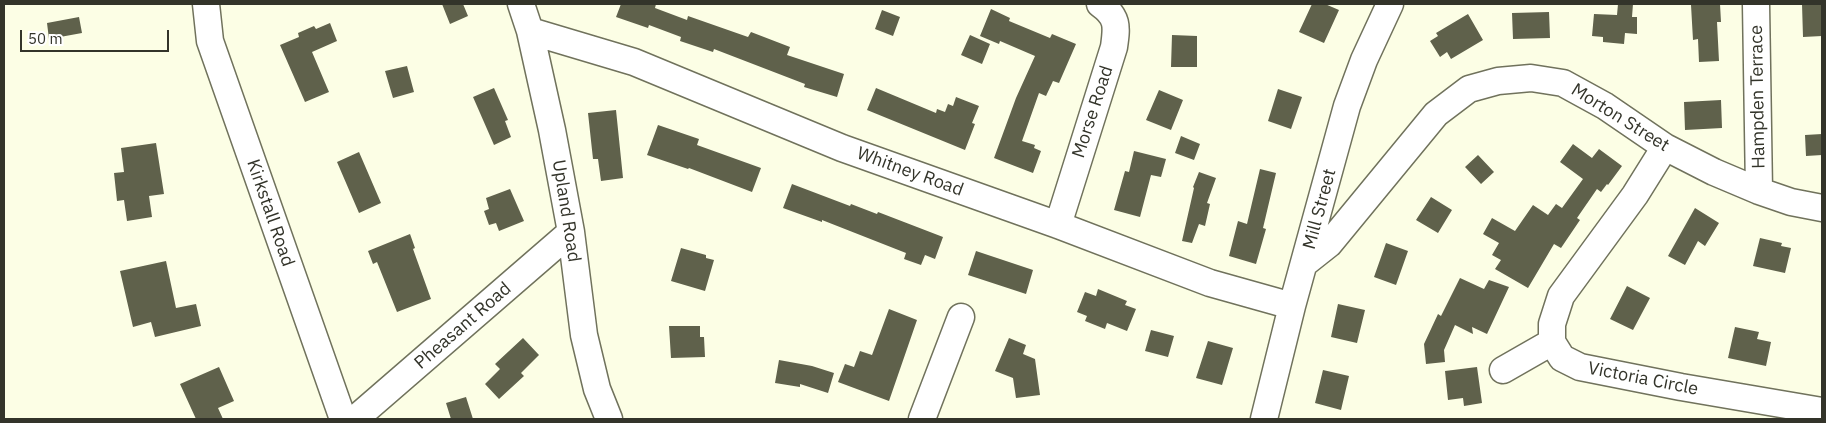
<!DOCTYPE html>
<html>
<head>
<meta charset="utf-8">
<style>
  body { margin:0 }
  #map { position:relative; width:1826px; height:423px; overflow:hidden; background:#fcfee5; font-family:"IBM Plex Sans",sans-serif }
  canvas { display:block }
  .frame { position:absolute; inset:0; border:5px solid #33342a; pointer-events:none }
  .scale { position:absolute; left:20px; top:30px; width:149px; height:22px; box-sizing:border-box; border:2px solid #33342a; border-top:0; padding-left:6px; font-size:15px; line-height:18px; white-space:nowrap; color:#33342a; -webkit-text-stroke:4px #fff; paint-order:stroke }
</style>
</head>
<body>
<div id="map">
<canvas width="1826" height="423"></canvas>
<div class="frame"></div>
<div class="scale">50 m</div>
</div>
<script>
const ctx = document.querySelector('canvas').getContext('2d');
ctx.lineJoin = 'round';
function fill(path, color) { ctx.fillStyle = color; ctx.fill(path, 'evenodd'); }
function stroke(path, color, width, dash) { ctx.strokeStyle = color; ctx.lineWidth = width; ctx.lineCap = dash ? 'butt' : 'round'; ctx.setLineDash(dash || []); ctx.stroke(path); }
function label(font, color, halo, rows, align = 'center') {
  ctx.font = font + ' "IBM Plex Sans",sans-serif'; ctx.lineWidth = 5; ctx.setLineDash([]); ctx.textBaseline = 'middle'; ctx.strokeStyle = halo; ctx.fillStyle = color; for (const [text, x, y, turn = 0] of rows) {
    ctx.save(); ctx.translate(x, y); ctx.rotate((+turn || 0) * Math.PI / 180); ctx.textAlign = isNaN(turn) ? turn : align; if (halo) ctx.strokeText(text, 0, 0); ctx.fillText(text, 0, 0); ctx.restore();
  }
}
const building = new Path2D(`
  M442,4H463L468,16L450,24Z
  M621,4H656L655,8L687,20L688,16L748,37L751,32L790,47L787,55L844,74L837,97L804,87L805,84L714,49L713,52L680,41L681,37L649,25L648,28L616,17Z
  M1312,4H1325L1339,10L1324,43L1299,32Z
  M1618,4H1633L1632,17H1637V34L1625,33L1624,44L1603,42V37L1592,36L1594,14L1617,15Z
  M1720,4L1721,22H1717L1719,61L1699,62L1698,39L1693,40L1691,5Z
  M1802,4H1822V36L1803,37Z
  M991,9L1010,18L1009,21L1050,38L1052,34L1076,44L1059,83L1053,81L1046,96L1039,93L1022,141L1035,145L1034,148L1041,151L1033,173L994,158L1016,98L1035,56L1000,41L999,44L980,36Z
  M882,10L900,17L893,36L875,29Z
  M1549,12L1550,38L1513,39L1512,13Z
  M1468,14L1483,40L1451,59L1447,52L1440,57L1430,41L1438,36L1436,33Z
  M79,17L82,33L49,39L47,23Z
  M330,23L337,41L312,52L329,92L305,102L280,45L299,37L298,33L314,26L316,29Z
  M970,35L990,44L982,64L961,55Z
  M1172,35L1197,36V67H1171Z
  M407,66L414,92L393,98L385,71Z
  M494,88L508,120L505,121L511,137L494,145L473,97Z
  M876,88L936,113L937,109L945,112L948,104L953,106L956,97L979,106L972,123L975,124L965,150L867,110Z
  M1278,89L1302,97L1291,129L1268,121Z
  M1159,90L1183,100L1171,130L1146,120Z
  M1721,100L1722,128L1685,130L1684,102Z
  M616,110L623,178L601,181L598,159H593L588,113Z
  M658,125L699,139L697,145L761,168L752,192L689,168L688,169L647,155Z
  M1822,134V155L1806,156L1805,135Z
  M1181,136L1200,144L1194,160L1175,153Z
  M156,143L164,194L149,196L152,217L127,221L124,200L117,201L114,173L124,172L121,148Z
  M1573,144L1592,158L1599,149L1622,166L1608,185L1607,184L1601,192L1597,189L1577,218L1580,220L1561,248L1554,244L1528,288L1495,269L1501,260L1492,255L1499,243L1483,234L1492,218L1515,231L1533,205L1548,215L1556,204L1562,208L1583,179L1560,162Z
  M1134,151L1166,159L1161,177L1151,175L1140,217L1114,210L1125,171L1129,172Z
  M359,152L381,203L359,213L337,162Z
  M1478,155L1494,172L1481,184L1465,167Z
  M1260,169L1276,173L1263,228L1266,229L1256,264L1229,256L1238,221L1247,224Z
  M1199,172L1216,178L1207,203L1210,204L1205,226L1199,224L1192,243L1182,241L1194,188L1193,187Z
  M792,184L850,206L851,204L877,214L878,212L943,237L935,259L925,255L921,265L904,259L906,253L822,220V222L783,208Z
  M510,189L524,221L499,231L496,223L489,225L484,211L489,209L486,198Z
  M1431,197L1452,210L1438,233L1416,220Z
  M1695,208L1719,223L1705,246L1698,241L1685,265L1668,256Z
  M410,234L415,248L413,249L431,299L397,312L377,262L373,264L368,251Z
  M1760,238L1782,243L1781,246L1791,248L1785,273L1753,266Z
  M1386,243L1408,251L1396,285L1374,277Z
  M681,248L706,255V258L714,260L705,291L671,281Z
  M976,251L1033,270L1026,294L968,275Z
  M166,261L176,308L196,304L201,326L155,337L151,322L133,327L120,271Z
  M1460,278L1484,289L1489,280L1509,287L1487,334L1472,327L1473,334L1455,325L1444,350L1445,362L1426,364L1424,344L1438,314L1441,316Z
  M1627,286L1650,298L1633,330L1610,319Z
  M1098,289L1127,301L1125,305L1136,309L1127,331L1107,323L1105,329L1085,321L1087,316L1077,312L1085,292L1096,296Z
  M1338,304L1365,310L1357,343L1331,337Z
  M889,309L917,320L889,401L838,382L845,364L854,367L860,351L872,355Z
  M669,326H700V337H704L705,357L671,358Z
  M1735,327L1759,332L1757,339L1771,342L1766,366L1728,358Z
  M1151,330L1174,336L1168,357L1145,351Z
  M523,338L539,355L521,373L524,376L499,399L485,384L500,369L495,364Z
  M1009,338L1026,345L1023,354L1035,359L1040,395L1016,398L1013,378L995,371Z
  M1208,341L1233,348L1222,385L1196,378Z
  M779,360L812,366L834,373L828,393L800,384V387L775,383Z
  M219,367L234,401L218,408L223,419H196L180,384Z
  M1477,367L1482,403L1464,406L1463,398L1448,400L1445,371Z
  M1323,370L1349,376L1341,410L1315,403Z
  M466,397L473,419H451L446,403Z`);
const minor = new Path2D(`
  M206,4L210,41L343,419
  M521,4L530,31L552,130L571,232L584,335L597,389L609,419
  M1756,4L1759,191
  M530,31L634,62L842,148L1058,225L1210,283L1292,306
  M1665,147L1635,195L1561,296L1552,324V342L1562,358L1580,367L1681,387L1822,411
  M1058,225L1114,47C1117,26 1118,17 1100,4
  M1305,263L1329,244L1436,114L1469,89L1498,81L1531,78L1563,83L1605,106L1665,147L1714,172L1759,191L1791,202L1822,208
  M1503,370L1552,342
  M355,419L571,232
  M922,419L961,317
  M1264,419L1292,306L1347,106L1364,60L1390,4`);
const streetNames = [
  ["Hampden Terrace",1758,97,-91],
  ["Morse Road",1093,112,-72],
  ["Morton Street",1620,118,32],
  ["Whitney Road",910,172,20],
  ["Mill Street",1320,209,-75],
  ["Upland Road",566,211,81],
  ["Kirkstall Road",270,213,71],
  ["Pheasant Road",463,326,-41],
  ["Victoria Circle",1643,379,11]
];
fill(building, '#5f614b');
stroke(minor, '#70725c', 29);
stroke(minor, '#fff', 26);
label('18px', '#33342a', '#fff', streetNames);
</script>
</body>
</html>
